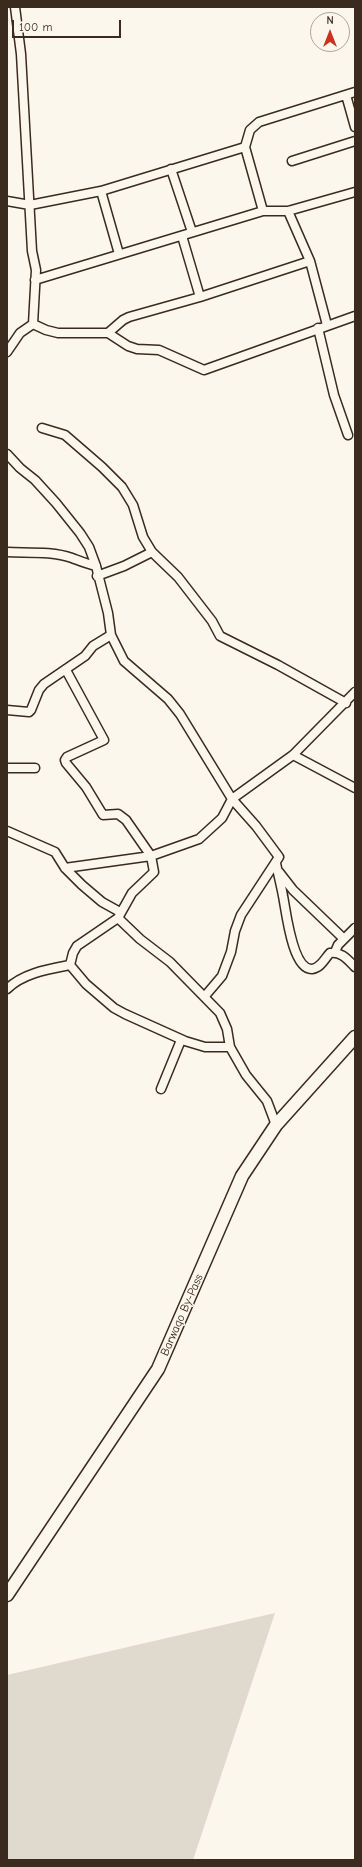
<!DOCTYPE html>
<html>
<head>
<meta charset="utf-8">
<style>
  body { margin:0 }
  #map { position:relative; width:362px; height:1867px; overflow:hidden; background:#fbf7ec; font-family:"Comic Neue",sans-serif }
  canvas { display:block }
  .frame { position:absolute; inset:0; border:8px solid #3b2a1e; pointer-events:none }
  .north { position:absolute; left:310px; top:12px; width:40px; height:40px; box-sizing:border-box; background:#fbf7ec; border:1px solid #aea59a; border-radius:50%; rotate:0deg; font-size:11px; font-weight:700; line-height:16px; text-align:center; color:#3b2a1e }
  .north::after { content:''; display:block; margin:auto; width:14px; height:18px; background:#c8321e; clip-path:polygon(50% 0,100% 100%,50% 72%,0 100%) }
  .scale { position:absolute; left:12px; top:20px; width:109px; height:18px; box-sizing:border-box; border:2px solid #3b2a1e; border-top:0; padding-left:5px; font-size:12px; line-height:14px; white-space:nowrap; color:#3b2a1e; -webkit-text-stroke:3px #fbf7ec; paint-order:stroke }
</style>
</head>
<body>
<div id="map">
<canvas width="362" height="1867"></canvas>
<div class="frame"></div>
<div class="north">N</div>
<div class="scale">100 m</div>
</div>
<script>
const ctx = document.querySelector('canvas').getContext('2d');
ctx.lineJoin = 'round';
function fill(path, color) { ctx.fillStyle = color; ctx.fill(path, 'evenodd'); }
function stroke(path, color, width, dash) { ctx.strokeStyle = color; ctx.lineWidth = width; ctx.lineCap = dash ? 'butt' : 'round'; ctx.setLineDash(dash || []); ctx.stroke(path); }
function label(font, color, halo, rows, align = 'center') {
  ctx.font = font + ' "Comic Neue",sans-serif'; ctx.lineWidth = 3; ctx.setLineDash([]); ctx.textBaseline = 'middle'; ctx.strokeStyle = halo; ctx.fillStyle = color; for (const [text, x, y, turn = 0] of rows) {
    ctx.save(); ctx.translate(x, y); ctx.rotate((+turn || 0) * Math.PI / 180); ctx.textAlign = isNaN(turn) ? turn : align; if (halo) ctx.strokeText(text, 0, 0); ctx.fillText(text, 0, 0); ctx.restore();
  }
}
const green = new Path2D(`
  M275,1613L193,1860H7V1675Z`);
const minor = new Path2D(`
  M346,95L355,127
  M292,161L355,141
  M171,169L192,232
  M101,191L119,254
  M7,201L30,205L101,191L245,147
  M263,211L245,147L250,130L259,122L355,92
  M288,211L310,261L327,325
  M182,236L200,297
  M35,280L263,211H288L355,192
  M33,324L46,330L58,333H108L128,346L137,349L159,350L204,370L355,316
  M318,328L334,395L348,435
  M108,333L123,320L129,317L200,297L310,261
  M7,352L20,333L33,324L36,270L32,251L21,54L15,7
  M42,428L65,435L102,467L122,487L133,505L143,537L152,552L178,577L212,621L220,636L278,665L346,703
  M7,454L20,468L35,480L56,503L80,533L89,547L96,566L108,613L111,635L124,661L168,699L180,714L232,799L256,826L279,857L241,915L235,931L231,952L222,976L205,996
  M7,552C28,553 52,551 72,558C80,561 87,564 96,566
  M97,576L124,566L152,552
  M7,710L29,712L31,710L39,690L44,684L85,656L93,646L111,635
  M293,755L355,788
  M7,768H35
  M7,831L55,852L65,868L82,885L102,902L120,912
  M276,863C278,874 281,885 283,896C286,910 292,970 312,969C321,968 325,958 330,953C341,951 348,960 355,967
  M65,868L151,856L199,839L222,818L232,799L293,755L355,692
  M279,872L293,890L344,939
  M118,918L140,939L170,962L220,1013L227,1029L230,1047L246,1075L267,1101L276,1125
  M335,952L338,945L355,928
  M70,965L86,984L114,1008L125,1014L185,1041L205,1047H230
  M7,989C23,973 49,969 70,965L73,953L77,946L118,918L132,893L154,872L151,856L126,820L118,814L103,815L86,787L66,763L65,760L67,757L104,740L66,670
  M161,1089L181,1040`);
const highway = new Path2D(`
  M7,1595L158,1369L242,1176L276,1125L355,1037`);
const streetNames = [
  ["Barwaqo By-Pass",182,1315,-66]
];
fill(green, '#dfd9ce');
stroke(minor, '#3b2a1e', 11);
stroke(highway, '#3b2a1e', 15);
stroke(minor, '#fbf7ec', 8);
stroke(highway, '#fbf7ec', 12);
label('12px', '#3b2a1e', '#fbf7ec', streetNames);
</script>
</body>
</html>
